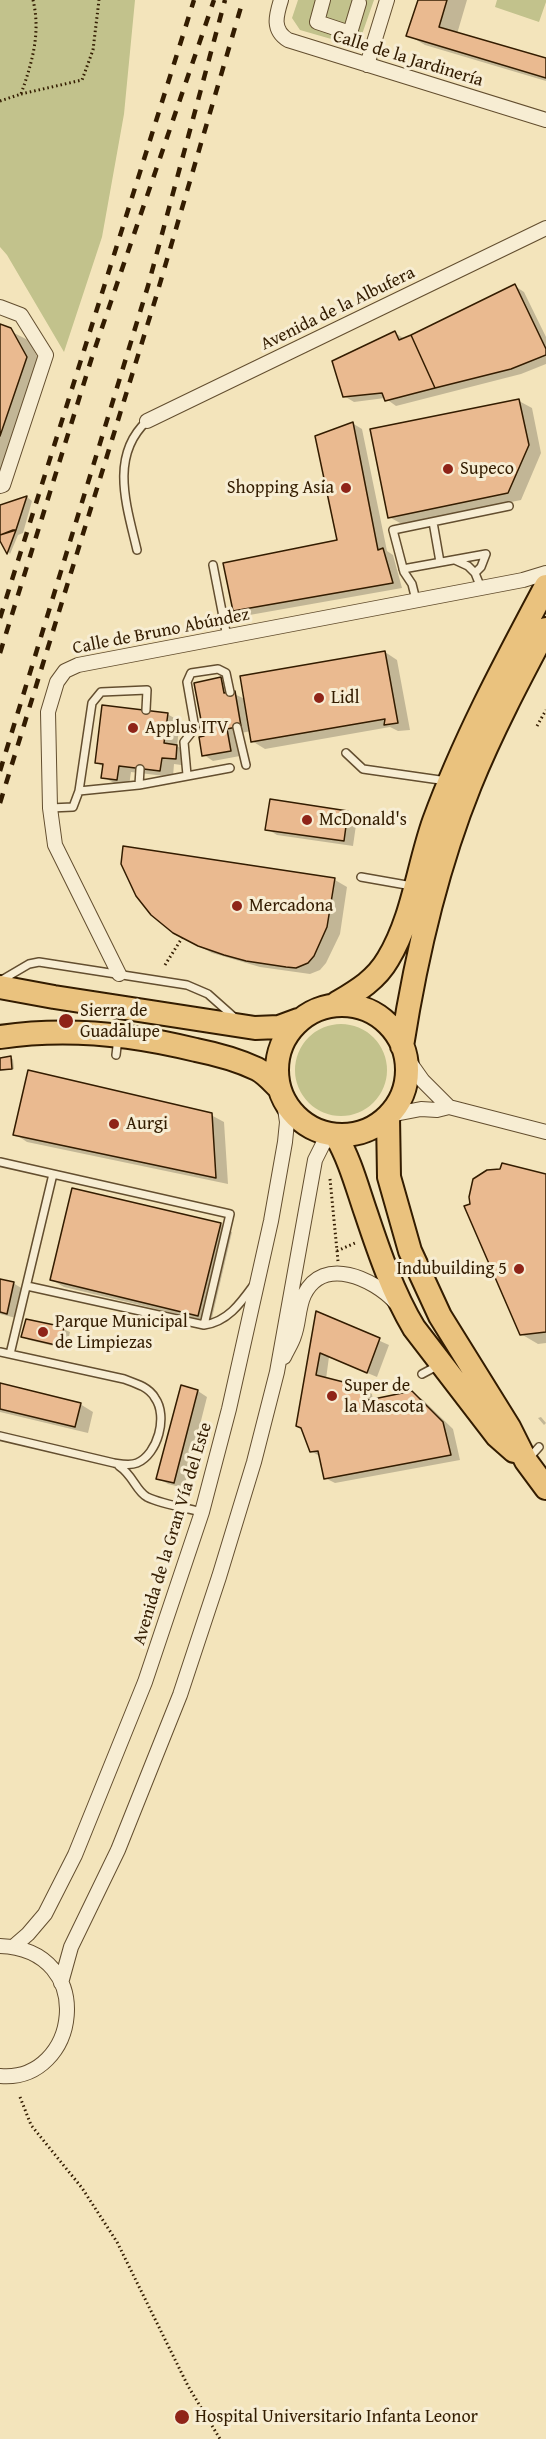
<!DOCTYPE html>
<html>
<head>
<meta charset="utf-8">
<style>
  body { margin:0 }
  canvas { display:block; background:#f3e4bb }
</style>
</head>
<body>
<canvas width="546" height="2439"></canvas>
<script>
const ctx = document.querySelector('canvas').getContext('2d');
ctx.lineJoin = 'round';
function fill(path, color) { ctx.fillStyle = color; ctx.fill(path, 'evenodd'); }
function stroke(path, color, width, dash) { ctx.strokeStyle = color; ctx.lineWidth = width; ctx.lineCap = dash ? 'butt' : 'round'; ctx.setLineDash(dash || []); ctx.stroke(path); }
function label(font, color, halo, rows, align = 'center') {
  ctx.font = font + ' "Gentium Book Plus",serif'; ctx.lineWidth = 6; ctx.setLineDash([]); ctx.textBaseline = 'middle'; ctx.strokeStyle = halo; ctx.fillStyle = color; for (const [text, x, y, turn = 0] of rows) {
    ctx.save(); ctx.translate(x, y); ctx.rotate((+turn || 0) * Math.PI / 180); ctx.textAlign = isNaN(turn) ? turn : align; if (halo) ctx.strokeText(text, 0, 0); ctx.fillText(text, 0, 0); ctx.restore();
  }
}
const green = new Path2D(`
  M0,0H135L124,114L102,237L64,352L7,255L0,247Z
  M298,0H374L360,40L352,45L300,30L292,18Z
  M497,0H546V2L539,22L495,7Z
  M295 1070a46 46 0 1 1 92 0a46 46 0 1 1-92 0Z`);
const shadow = new Path2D(`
  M419,0H467L457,34L546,60V81L425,45L408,35Z
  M515,286L524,292L546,337V364L521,374L396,406L385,398L354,402L344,396L395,333L405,339Z
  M0,326L28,340L43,367L0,481Z
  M519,401L532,408L541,453L521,500L402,524L389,517Z
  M352,423L362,429L387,551L393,555L402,588L244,616L235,610L339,541Z
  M27,497L32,501L23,533L18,535L10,554L0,538V507Z
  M385,652L397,660L410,730L398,731L390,727L265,749L252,741L251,731L236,734L240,756L213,761L204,755L206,737L221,679L230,685L232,693L245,699Z
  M167,714L180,721L177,746L189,753L188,766L174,764L173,777L131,772L129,786L116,784L103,777L104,767L97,763Z
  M348,812L357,818L353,846L277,835L267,829Z
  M124,848L335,880L347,887L340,934L326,963L320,970L310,974L260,967L212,953L188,940Z
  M11,1058L13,1059L14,1069L0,1071V1060Z
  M211,1115L224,1122L228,1184L27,1142L15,1134Z
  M546,1176V1343L538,1344L521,1334Z
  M220,1224L232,1232L211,1322L64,1287L52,1280Z
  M0,1280L13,1283L23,1289L16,1318L0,1314Z
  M317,1313L389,1345L377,1377L329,1357L326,1379L363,1388L372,1394L373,1401L412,1393L422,1399L453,1429L460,1460L335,1483L325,1478L321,1457L311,1451Z
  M63,1329L70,1332L66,1349L29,1340L23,1337Z
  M0,1385L80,1404L93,1412L88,1433L0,1412Z
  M182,1387L198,1391L207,1397L184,1488L168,1484L158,1478Z
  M541,1417L546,1423L544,1425L538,1418Z`);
const building = new Path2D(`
  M418,0H447L439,27L546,58V78L406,36Z
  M515,284L546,349V355L511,369L435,388L411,335Z
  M0,324L11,328L27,357L0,436Z
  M395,331L399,340L411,335L435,388L385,401L382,393L343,397L332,361Z
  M519,399L529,445L508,493L388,518L370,429Z
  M353,422L378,550L383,548L393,583L233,611L223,563L337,540L315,436Z
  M27,496L16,530L0,535V505Z
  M13,530H16L7,554L0,541V535Z
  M385,651L398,723L384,725L385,719L251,742L240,676Z
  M221,677L224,693L235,691L241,726L227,729L231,751L202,756L199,737L204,736L194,683Z
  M102,705L168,713L164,743L177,745L176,759L162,758L160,771L119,766L117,780L101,778L103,764L95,763Z
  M270,799L348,811L344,841L265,830Z
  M123,846L335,878L327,927L314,956L308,963L296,968L286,967L246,961L224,955L198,946L173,933L151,915L136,896L121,864Z
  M11,1056L12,1069L0,1070V1058Z
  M28,1070L212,1113L216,1178L13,1135Z
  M502,1163L546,1174V1332L520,1335L464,1206L470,1204L469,1197L473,1179L487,1170L500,1169Z
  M72,1188L221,1223L198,1316L50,1280Z
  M0,1279L14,1282L7,1314L0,1312Z
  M316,1311L380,1338L367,1373L320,1353L316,1375L363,1387L364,1401L412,1391L443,1422L451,1455L324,1479L318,1451L310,1452L301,1428L296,1426Z
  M26,1319L64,1327L60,1346L21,1337Z
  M0,1383L81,1403L75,1427L0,1409Z
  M181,1385L198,1390L174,1483L156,1479Z`);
const path = new Path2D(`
  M21,94L82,80L93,50L99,0
  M0,101L21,94C32,63 41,33 33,0
  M537,726L546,710
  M165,965L182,938
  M330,1179L338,1261
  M337,1251L355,1243
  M20,2097L31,2125L82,2188L117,2242L188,2386L220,2439`);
const lane = new Path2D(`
  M433,522L440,562
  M137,550C127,507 109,456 147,421
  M455,560L468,566L475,573
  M213,565L227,637
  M403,569L486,554L481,567L475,573L481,588
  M416,600L412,584L404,572L393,530L509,506
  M237,727L246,765
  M346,753L363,769L447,781
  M187,775L184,742L195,728L187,682L191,673L218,669L226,673L230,692
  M139,785L140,769
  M79,791L139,785L230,768
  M50,808L73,807L79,791L92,703L101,692L147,690L146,710
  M361,877L412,886
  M0,981L29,964L39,962L187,985L208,994L235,1018
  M116,1055L118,1038
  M0,1162L53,1174
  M27,1286L204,1325C227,1322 240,1304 253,1286
  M0,1352L124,1379C135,1383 149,1387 155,1398C168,1416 158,1454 137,1463C130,1466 121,1464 114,1463L0,1436
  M10,1354L53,1174L230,1214L204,1325
  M422,1374L439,1365
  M530,1457L539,1447
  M119,1466C133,1475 136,1491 147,1497C161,1504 186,1508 202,1512`);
const street = new Path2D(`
  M281,0C276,16 272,30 288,40L546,120
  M323,0L317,22L350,33L359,3
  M367,65L387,0
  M0,307L21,315L46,355L3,485L0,486
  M147,421L546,228
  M119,974L55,845L50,808L48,712L57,682L65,671L78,665L523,580L546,573
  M406,1057L423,1081L449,1107
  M390,1115L421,1109L437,1110L449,1107L546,1132
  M284,1357C287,1350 292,1343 294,1336C299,1323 298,1308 304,1295C323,1255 374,1279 395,1302
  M0,1946C99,1950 79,2083 0,2076
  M13,1947L28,1934L45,1914L75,1855L145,1682L202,1512L229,1409L271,1221L285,1142L287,1122L284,1102
  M61,1983L71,1947L118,1850L180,1695L219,1577L254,1462L277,1372L315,1160L323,1144L332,1135`);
const primary = new Path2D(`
  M0,987L54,997L255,1028L279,1027L298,1020
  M337,1003C357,991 376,980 388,959C413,918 418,866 434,821C464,739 505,663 546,586
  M277 1070a65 65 0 1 1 130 0a65 65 0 1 1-130 0Z
  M0,1037C66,1027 132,1034 196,1050C216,1054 238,1060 257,1069C265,1073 271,1080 278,1087
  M402,1046C416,956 436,869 470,785C492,731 519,680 546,629
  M388,1117L389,1177L410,1251L440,1316L509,1427L526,1461L546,1488
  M336,1136C350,1160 357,1187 366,1213C379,1252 393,1293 414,1328L497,1436L514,1451`);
const rail = new Path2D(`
  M0,618L194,0
  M0,653L92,357L214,0
  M0,771L148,286L225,0
  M0,803L156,297L243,0`);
const markers = [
  [448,469,6,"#8f2418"],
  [346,488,6,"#8f2418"],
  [319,698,6,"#8f2418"],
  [133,728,6,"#8f2418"],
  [307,820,6,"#8f2418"],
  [237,906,6,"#8f2418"],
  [66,1021,8,"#8f2418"],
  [114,1124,6,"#8f2418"],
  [519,1269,6,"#8f2418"],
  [43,1332,6,"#8f2418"],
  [332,1396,6,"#8f2418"],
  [182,2417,8,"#8f2418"]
];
const streetNames = [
  ["Calle de la Jardinería",408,59,17],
  ["Avenida de la Albufera",338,309,-26],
  ["Calle de Bruno Abúndez",161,632,-11],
  ["Avenida de la Gran Vía del Este",173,1534,-73]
];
const poiNames = [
  ["Supeco",460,469],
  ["Shopping Asia",334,488,"right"],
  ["Lidl",331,698],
  ["Applus ITV",145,728],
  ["McDonald's",319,820],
  ["Mercadona",249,906],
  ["Sierra de",80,1011],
  ["Guadalupe",80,1032],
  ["Aurgi",126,1124],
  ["Indubuilding 5",507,1269,"right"],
  ["Parque Municipal",55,1322],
  ["de Limpiezas",55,1343],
  ["Super de",344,1386],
  ["la Mascota",344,1407],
  ["Hospital Universitario Infanta Leonor",195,2417]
];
fill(green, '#c2c28c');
fill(shadow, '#0003');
fill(building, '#eaba90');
stroke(building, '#331c00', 1.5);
stroke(lane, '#634e2f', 10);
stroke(street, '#634e2f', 16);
stroke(primary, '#331c00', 26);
stroke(path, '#331c00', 3, [1.5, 3]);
stroke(lane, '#f7edd3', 7);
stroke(street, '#f7edd3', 14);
stroke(primary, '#eac27e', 22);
stroke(rail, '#331c00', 4.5, [10, 10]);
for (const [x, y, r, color] of markers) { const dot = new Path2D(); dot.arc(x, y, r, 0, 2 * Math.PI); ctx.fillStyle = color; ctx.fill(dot); stroke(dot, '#f7edd3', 2); }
label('18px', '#331c00', '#f7edd3', streetNames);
label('18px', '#331c00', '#f7edd3', poiNames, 'left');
</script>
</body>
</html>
